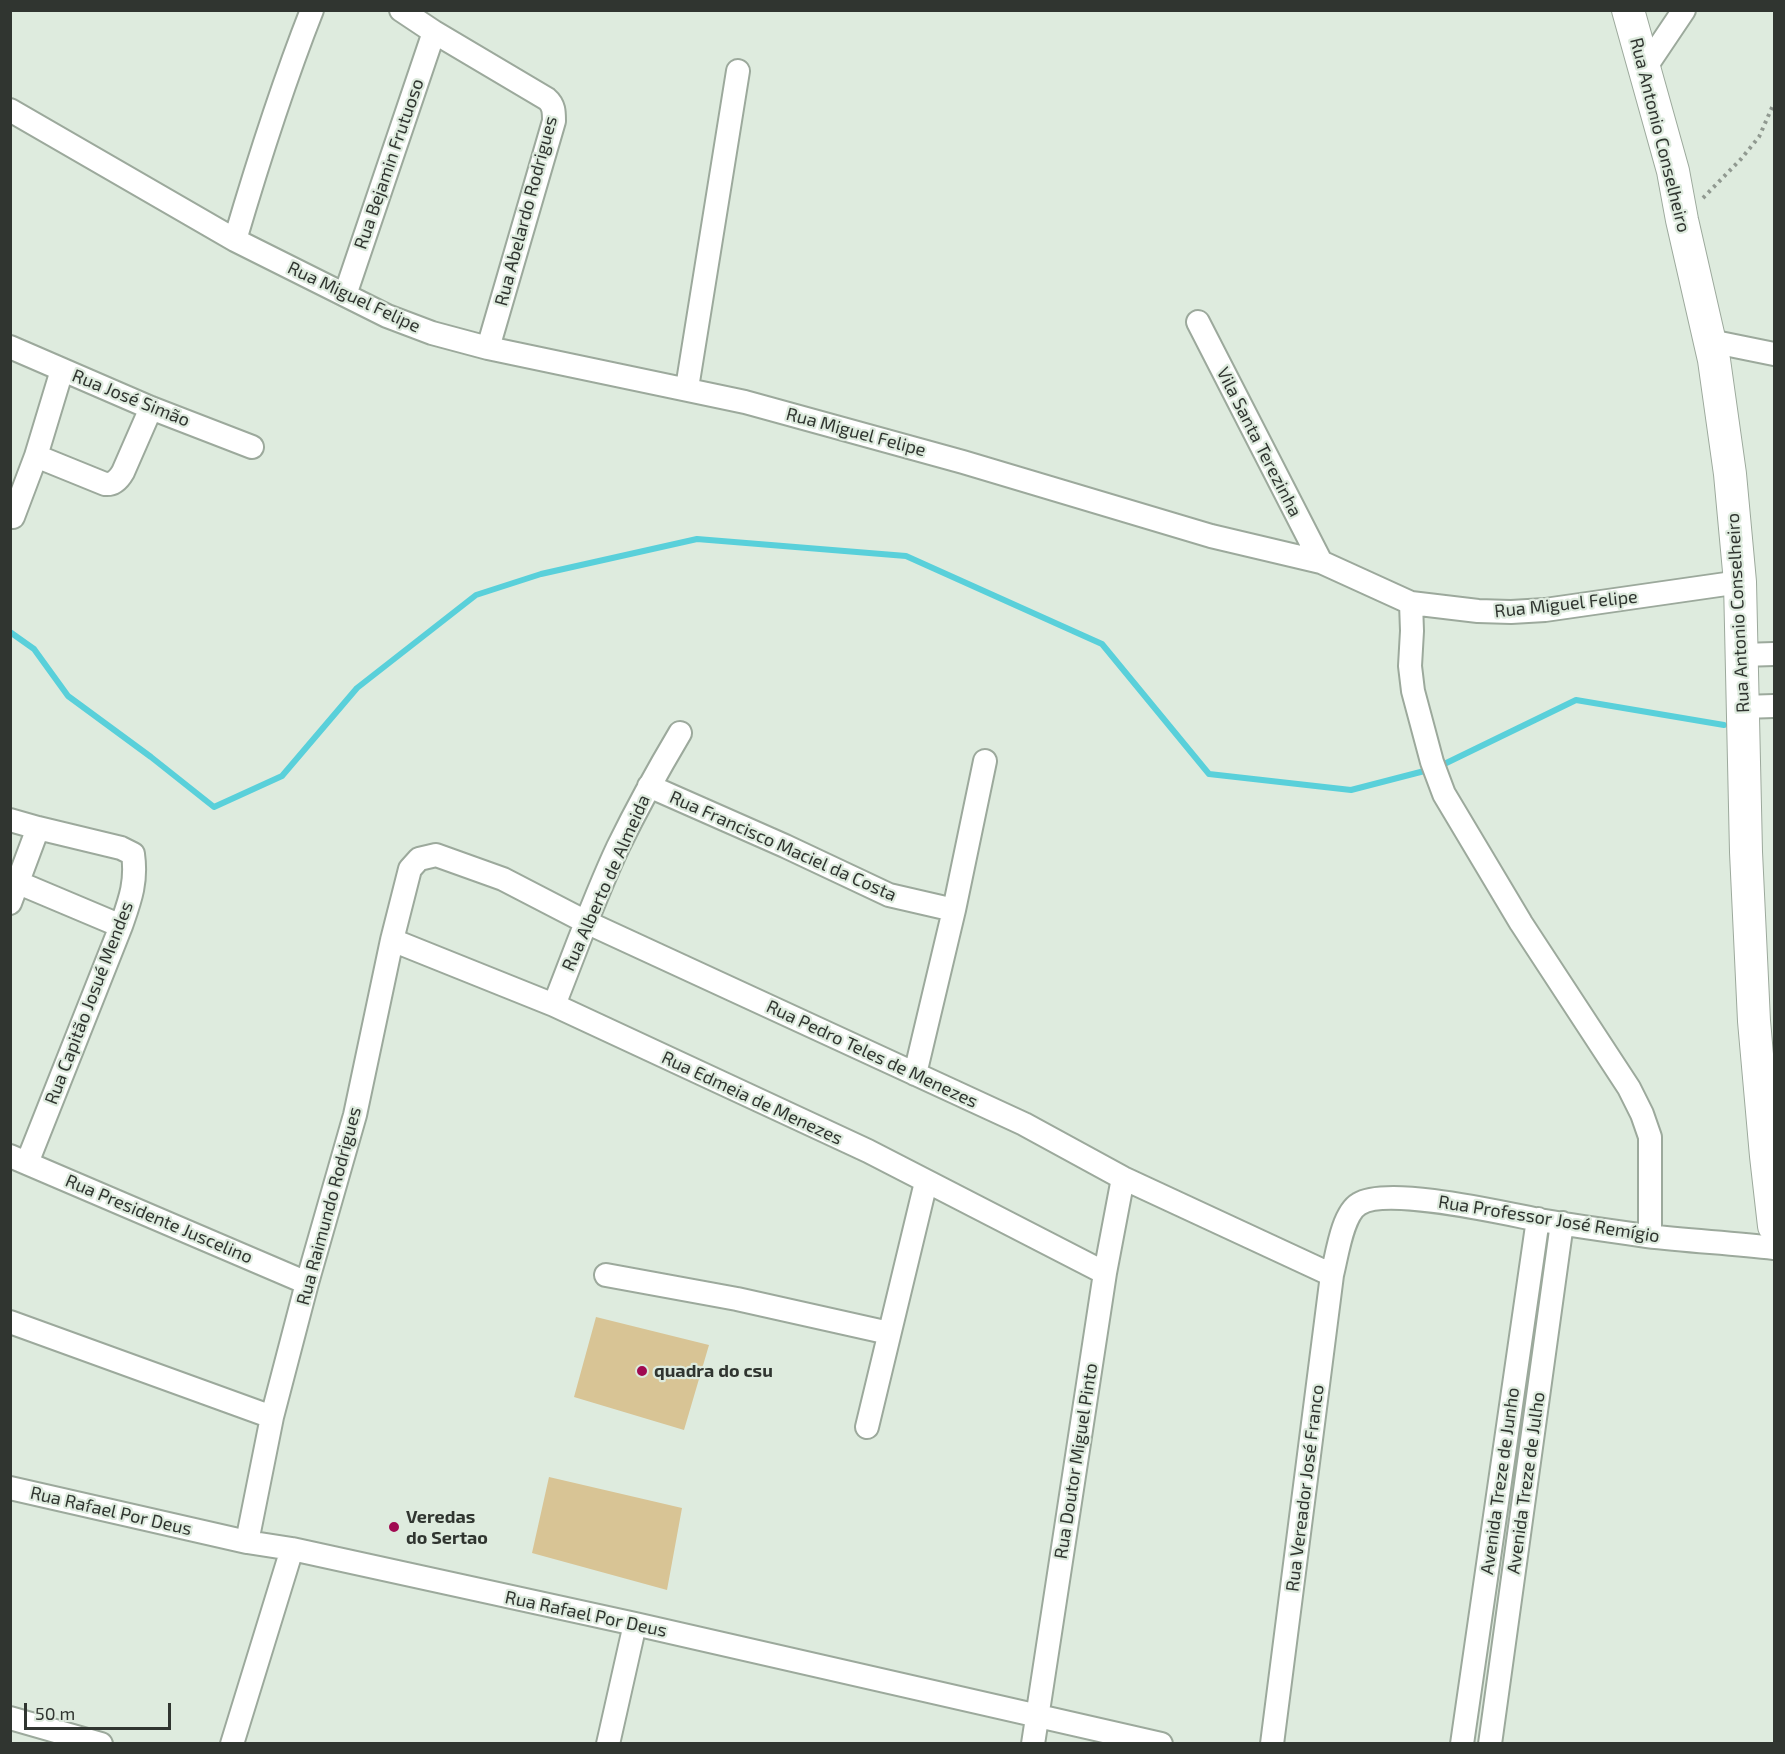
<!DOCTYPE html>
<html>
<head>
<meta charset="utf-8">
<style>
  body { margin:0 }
  #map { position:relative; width:1785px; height:1754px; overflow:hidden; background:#deebde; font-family:"Exo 2",sans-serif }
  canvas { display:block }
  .frame { position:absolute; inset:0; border:12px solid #303530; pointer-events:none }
  .scale { position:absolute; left:24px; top:1703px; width:147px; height:27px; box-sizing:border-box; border:3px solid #303530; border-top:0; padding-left:8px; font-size:18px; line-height:21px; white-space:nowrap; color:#303530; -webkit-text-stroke:4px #deebde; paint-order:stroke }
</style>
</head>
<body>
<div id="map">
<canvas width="1785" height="1754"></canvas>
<div class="frame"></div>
<div class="scale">50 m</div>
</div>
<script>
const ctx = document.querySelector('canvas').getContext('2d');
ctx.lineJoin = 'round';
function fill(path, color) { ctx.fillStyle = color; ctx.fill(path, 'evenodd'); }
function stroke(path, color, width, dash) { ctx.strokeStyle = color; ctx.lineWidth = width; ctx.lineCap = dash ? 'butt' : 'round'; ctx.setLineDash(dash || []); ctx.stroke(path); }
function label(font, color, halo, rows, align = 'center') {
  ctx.font = font + ' "Exo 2",sans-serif'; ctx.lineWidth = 4.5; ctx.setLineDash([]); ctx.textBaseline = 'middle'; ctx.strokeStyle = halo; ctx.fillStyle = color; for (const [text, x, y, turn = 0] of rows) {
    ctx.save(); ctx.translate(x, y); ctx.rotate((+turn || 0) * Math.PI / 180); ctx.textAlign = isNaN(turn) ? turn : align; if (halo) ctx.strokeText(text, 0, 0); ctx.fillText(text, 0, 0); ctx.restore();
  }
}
const green = new Path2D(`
  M596,1317L709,1345L684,1430L574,1397Z
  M549,1477L682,1508L667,1590L532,1553Z`);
const stream = new Path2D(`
  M10,632L34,649L68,696L151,757L214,807L282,776L357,688L476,595L541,574L697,539L906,556L1102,644L1209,774L1351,790L1436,768L1576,700L1724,725`);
const path = new Path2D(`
  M1703,198L1741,159L1759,137L1774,103`);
const street = new Path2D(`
  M401,10L434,32L547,99C554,105 554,112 554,121L488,348
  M1645,68L1684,10
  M10,110L235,240L387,316L432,333L488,348L745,402L963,462L1211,536L1321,562L1411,603L1478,611L1511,612L1545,610L1740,582
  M235,240C258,162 282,86 312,10
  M345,295L434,32
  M1198,322L1321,562
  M1710,341L1774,354
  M10,347L151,408L252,447
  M687,388L738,71
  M36,456L105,484C114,485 119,479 123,472L151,408
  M13,517L36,456L62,370
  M1411,603L1412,631L1410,666L1413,691L1432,762L1444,794L1521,923L1629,1088L1642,1114L1650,1137V1236
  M1742,655L1774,654
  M1743,707L1774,706
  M649,786L785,846L889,895L954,910
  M10,820L38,828L121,848L133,854C137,882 130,900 121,926L27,1163
  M19,883L121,926
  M10,903L38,828
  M392,940L554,1005L868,1151L1105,1273
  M554,1005C575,952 594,898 618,847C637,808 658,770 680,733
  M915,1074L954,910L985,761
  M10,1156L307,1283
  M606,1275L737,1299L889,1333
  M10,1322L272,1417
  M867,1427L926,1182
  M10,1488L247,1542L292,1549L635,1624L1161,1744
  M247,1542L272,1417L307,1283L355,1115L392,940L410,869L419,859L436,855L503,879L586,922L1024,1124L1123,1178L1332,1275
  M10,1718L101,1744
  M232,1744L292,1549
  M608,1744L635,1624
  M1033,1744L1105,1273L1123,1178
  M1272,1744L1332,1275C1337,1256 1342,1214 1359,1204C1387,1186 1503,1213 1539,1220C1575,1226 1611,1231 1647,1236C1689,1241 1732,1243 1774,1248
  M1462,1744L1538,1219
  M1490,1744L1562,1223`);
const secondary = new Path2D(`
  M1628,10L1673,171L1682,220L1714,360L1730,474L1740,582L1746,852L1754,1021L1766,1156L1774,1226`);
const markers = [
  [642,1371,6,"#a00a51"],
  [394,1527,6,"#a00a51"]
];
const streetNames = [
  ["Rua Antonio Conselheiro",1660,135,76],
  ["Rua Bejamin Frutuoso",389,164,-71],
  ["Rua Abelardo Rodrigues",526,211,-75],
  ["Rua Miguel Felipe",354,297,25],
  ["Rua José Simão",131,398,22],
  ["Rua Miguel Felipe",856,432,15],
  ["Vila Santa Terezinha",1259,442,63],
  ["Rua Miguel Felipe",1566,604,-6],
  ["Rua Antonio Conselheiro",1738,613,-93],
  ["Rua Francisco Maciel da Costa",783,846,24],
  ["Rua Alberto de Almeida",606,883,-66],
  ["Rua Capitão Josué Mendes",89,1003,-69],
  ["Rua Pedro Teles de Menezes",872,1054,25],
  ["Rua Edmeia de Menezes",752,1098,25],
  ["Rua Raimundo Rodrigues",329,1206,-75],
  ["Rua Presidente Juscelino",159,1219,23],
  ["Rua Professor José Remígio",1549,1219,9],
  ["Rua Doutor Miguel Pinto",1076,1461,-81],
  ["Avenida Treze de Junho",1500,1481,-82],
  ["Avenida Treze de Julho",1526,1483,-82],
  ["Rua Vereador José Franco",1305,1488,-83],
  ["Rua Rafael Por Deus",111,1511,13],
  ["Rua Rafael Por Deus",586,1614,12]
];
const poiNames = [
  ["quadra do csu",654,1371],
  ["Veredas",406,1517],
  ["do Sertao",406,1538]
];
fill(green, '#d8c495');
stroke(stream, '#59d0da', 6);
stroke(street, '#9ca99c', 26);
stroke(secondary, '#9ca99c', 34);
stroke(path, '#909990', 4, [3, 4.5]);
stroke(street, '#fff', 22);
stroke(secondary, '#fff', 32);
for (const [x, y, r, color] of markers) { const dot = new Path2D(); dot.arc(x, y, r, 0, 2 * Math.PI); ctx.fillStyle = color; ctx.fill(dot); stroke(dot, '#deebde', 2); }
label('18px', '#303530', '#deebde', streetNames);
label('bold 18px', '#303530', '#deebde', poiNames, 'left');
</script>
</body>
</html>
